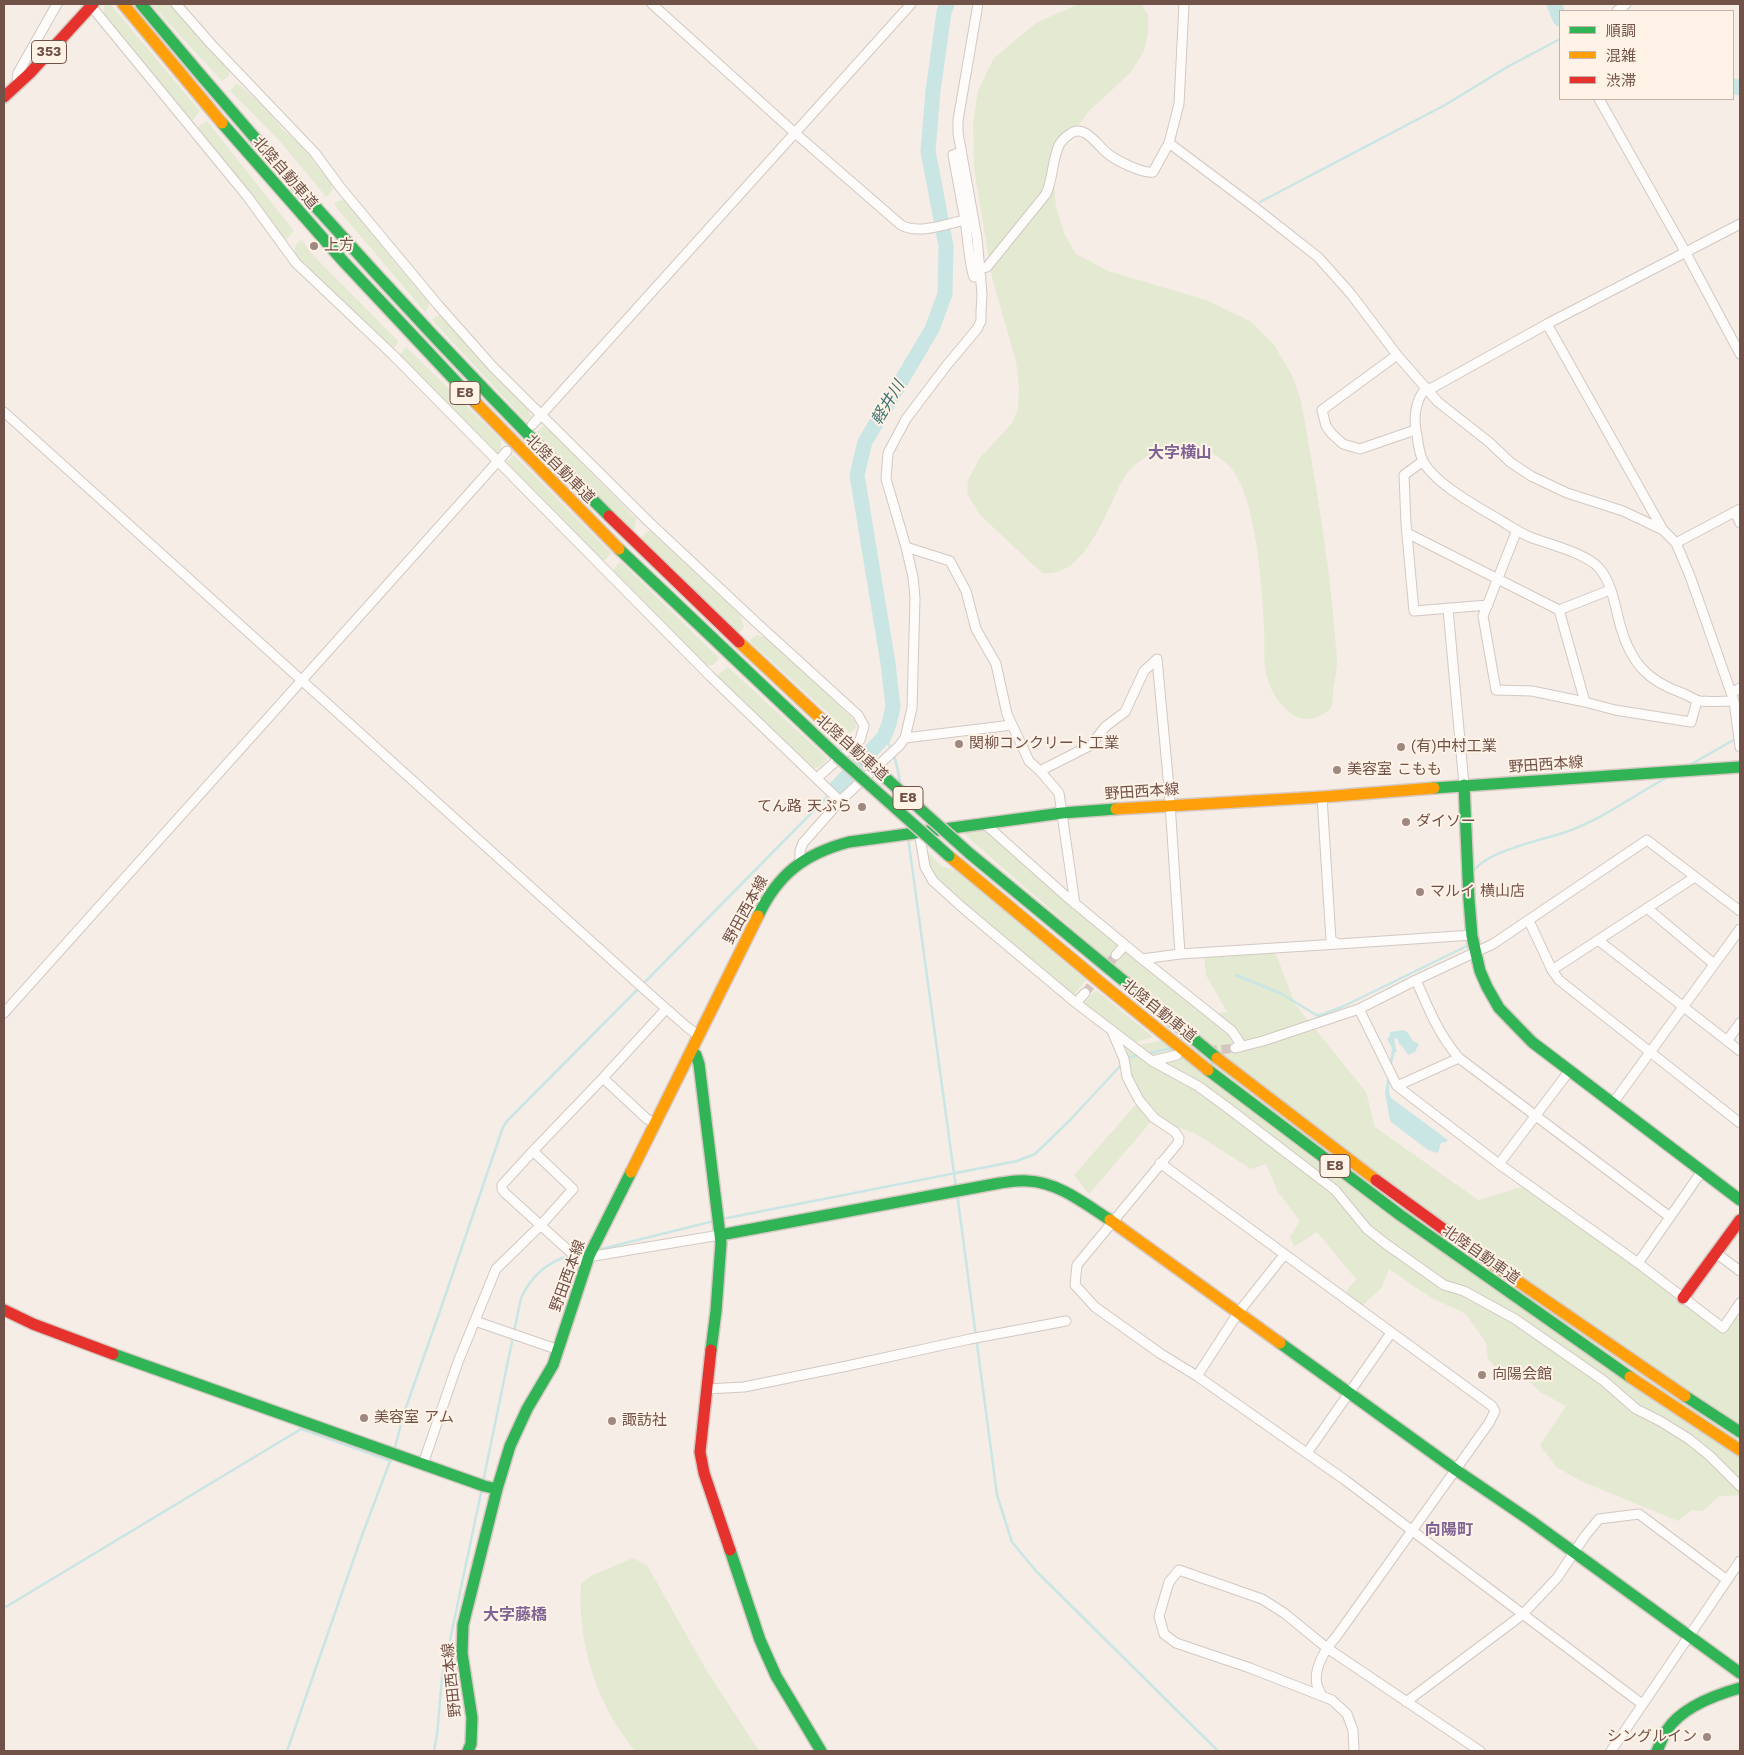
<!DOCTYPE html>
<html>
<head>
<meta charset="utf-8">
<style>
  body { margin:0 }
  #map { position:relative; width:1744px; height:1755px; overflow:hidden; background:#f5ede6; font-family:"Work Sans","Noto Sans JP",sans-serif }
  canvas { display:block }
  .frame { position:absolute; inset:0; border:5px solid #715249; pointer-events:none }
  .legend { position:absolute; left:1559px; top:10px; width:175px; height:90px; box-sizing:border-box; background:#fff2e6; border:1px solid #c6b2a7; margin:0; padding:6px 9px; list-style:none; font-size:15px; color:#715249 }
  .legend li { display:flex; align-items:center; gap:10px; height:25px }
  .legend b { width:25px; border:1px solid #c6b2a7 }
</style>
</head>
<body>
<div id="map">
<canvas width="1744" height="1755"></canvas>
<div class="frame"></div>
<ul class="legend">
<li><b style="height:6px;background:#30b455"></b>順調</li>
<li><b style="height:6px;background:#ff9f0a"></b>混雑</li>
<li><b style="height:6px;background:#e5322d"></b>渋滞</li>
</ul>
</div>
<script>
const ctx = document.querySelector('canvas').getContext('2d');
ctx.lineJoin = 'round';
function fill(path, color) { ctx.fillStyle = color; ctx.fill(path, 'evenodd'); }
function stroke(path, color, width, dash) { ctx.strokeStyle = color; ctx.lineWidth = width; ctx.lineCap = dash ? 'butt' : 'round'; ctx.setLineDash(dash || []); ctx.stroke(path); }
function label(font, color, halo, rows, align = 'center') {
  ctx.font = font + ' "Work Sans","Noto Sans JP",sans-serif'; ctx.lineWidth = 4; ctx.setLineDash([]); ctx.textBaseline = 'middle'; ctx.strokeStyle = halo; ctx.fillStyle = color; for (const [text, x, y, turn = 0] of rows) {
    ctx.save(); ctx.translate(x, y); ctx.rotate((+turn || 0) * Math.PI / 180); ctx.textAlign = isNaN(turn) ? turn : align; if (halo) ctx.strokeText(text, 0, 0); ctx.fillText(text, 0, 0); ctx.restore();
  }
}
const green = new Path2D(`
  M104,4H110L200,111L192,121L188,119L104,15Z
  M151,4H169L230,71L229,76L222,81Z
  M1079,4H1141L1148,15V32L1144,51L1131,72L1088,112L1072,135L1062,152L1056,170L1054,187L1056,207L1064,233L1076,254L1108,271L1206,300L1250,321L1274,345L1292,375L1301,401C1314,475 1328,550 1334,626C1335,639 1337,653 1337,665C1336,674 1334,683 1333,692C1333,695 1333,701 1332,705C1331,709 1327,712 1323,714C1296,732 1271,698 1266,673C1263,658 1265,640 1264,625C1262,587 1256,486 1225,462C1204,447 1198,445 1173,448C1155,450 1135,461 1125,476C1106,507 1088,578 1042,573L980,515L967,493L968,480L979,459L1012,423L1018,409L1019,386L1016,361L992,278L974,168L973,124L978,91L994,58L1036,23Z
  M236,84L241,86L266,109L284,131L299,143L332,184L333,189L326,197L279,140L230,91Z
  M207,121L294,231L287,239L283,237L201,133L198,127Z
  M341,200L348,202L391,258L428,301L429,306L425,312L335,206V202Z
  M302,240L310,252L399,342L392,350L298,261L294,253L296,244Z
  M440,314L527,408L531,417L526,421L432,320Z
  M406,347L501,440V449L496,455L398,357Z
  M543,426L550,431L636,519L635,528L632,530L536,433Z
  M514,455L611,553L605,560H600L505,463Z
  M648,531L652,532L740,615L744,627L739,634L641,538Z
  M621,562L719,658L713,665L706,666L612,573L616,566Z
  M757,635L770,639L855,721L856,728L850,733L749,641Z
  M728,667L827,758C824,764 821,768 814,768L715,677Z
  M985,824L1210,1014L1227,1012L1206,975L1204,953L1274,949L1295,1004L1366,1092L1375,1127L1478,1200L1529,1185L1722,1327L1732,1315L1740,1318V1495L1719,1496L1703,1511L1692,1510L1678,1521L1583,1482L1556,1467L1540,1445L1566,1406L1540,1392L1526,1378L1497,1369L1488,1359L1486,1343L1466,1314L1430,1297L1389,1269L1382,1287L1359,1309L1342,1297L1356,1279L1317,1232L1294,1247L1290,1237L1300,1221L1278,1192L1266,1164L1251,1169L1196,1134L1154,1118L1089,1194L1074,1175L1139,1101L1120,1049L1201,1032L1111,962L956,827Z
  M926,851L942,866L958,871L1086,980L1074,995L966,906L936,878L929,864Z
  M1096,990L1153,1037L1133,1043L1084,1004Z
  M633,1558L647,1565L705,1668L759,1751H635C629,1743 623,1735 617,1726C591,1684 578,1634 581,1584L591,1576Z`);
const water = new Path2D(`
  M1404,1030L1408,1033L1413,1041L1419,1044L1415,1052L1408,1055L1402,1046L1399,1044L1397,1038L1394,1039L1397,1052H1395C1392,1063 1386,1089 1391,1098L1448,1140L1446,1142L1441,1143L1438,1153L1428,1150L1391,1122L1390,1120L1385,1093L1392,1048L1387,1039L1390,1036V1032Z`);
const stream = new Path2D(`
  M1260,202L1445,105L1509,66L1560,39
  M884,737C894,751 897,764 900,782
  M1688,766L1737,738
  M908,837L956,1188
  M1473,872C1486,851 1542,840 1566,832C1603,819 1634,795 1668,777
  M1473,882L1477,932L1479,940L1476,942
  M1236,975L1282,994L1318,1016L1342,1007L1471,944
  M643,984L835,789
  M1146,1054L1172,1048
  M1127,1060L1130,1057L1140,1055
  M957,1193L997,1495L1012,1542L1036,1571L1218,1751
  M722,1219L1017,1161L1035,1154L1070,1120L1123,1063
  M597,1250L714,1221
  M394,1451L404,1413L441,1308L503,1127L507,1121L639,988
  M483,1482L521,1298C531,1276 546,1263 568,1256
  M4,1608L301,1429L391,1461
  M287,1751L361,1538L392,1456
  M434,1751L437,1735L442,1678L482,1488`);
const river = new Path2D(`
  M1554,4L1560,19
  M1733,86L1740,88
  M835,789L884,737L889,724L893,707L888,663L857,475L865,442L932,329L945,294L946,246L928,151L933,91L944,12L947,4`);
const streetTunnel = new Path2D(`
  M1085,993L1116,955
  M1208,1051L1235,1048`);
const street = new Path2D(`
  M176,4L212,45L315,153L340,187L438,305L493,367L648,521L758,624L858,715L864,726L860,740L817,778
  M652,4L795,133L901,225C919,235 946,224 965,220C967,231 970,271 974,277H981
  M91,6L247,196L296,263L393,355L710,676L840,801
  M1617,11L1626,4
  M20,83L17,78L18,73L57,4
  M1599,99L1686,253L1740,354
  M1169,143L1253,206L1318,257L1351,294L1397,355L1438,402L1489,442L1510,462L1531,476L1567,493L1623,511L1663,530L1676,543L1690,576L1734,701L1740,747
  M961,152L953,155L965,220
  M980,269L987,267L1046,194C1053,179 1052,161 1059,145C1062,140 1065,137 1070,134C1084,123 1097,145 1107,153C1115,160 1143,174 1153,172L1169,143L1179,104L1184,4
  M1547,324L1663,530
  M1397,355L1322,410L1326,426L1332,434L1343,444L1360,449L1415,430
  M4,412L644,989L687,1027L698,1035
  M532,425L911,4
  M1423,461L1404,475L1406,524L1414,611L1488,605
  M1735,512L1740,523
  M1517,530L1483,616L1496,690L1532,691L1585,702L1615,710L1691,722L1697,701
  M1407,533L1559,610L1585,702
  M1676,543L1740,509
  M906,547L950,561L966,591L976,629L996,664L1007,714L1029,761L1040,771L1059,793L1075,904
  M1448,609L1464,785
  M1559,610L1610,590
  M1157,659L1169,788L1180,954
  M1731,693L1740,688
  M1734,701C1723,701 1711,702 1700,701C1694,700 1688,695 1682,693C1648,681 1631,663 1621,628C1615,608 1613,584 1599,568C1586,553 1548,544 1530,537C1520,533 1510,526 1500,520C1478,507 1435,484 1423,461C1419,453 1418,443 1417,435C1413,420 1415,400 1426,388H1432L1547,324L1740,224
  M905,738L1012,725
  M1040,771L1091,745L1106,726L1125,712L1144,671L1157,659
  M1322,797L1331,940L1338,944L1473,935
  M985,824L1066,896L1142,959L1180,954L1338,944
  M919,831L925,867L933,881L964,909L1076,1003L1152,1061L1198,1086L1228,1108L1335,1190L1367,1229L1386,1244L1444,1285L1464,1291L1515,1319L1604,1381L1636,1409L1660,1421L1689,1439L1710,1456L1740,1486
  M800,861V851L803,843L840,801L899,746L905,738L912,708L915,598L913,577L906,547L886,479L888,453L906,419L947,365L977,329L981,321V312L982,294L977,238L958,133V120L978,4
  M1647,908L1714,964
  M1529,921L1552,970L1559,980L1740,1123
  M1598,940L1740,1051
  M1116,955L1124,946
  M1142,959L1232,1031L1240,1043V1047
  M1552,970L1695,877
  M1076,1003L1085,993
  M1359,1009L1397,1086
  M4,1013L507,451
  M1112,1031L1124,1059L1127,1077L1139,1100L1154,1118L1175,1132L1179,1138L1178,1143L1077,1265L1075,1285L1095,1307L1161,1354L1197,1376L1345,1480L1642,1704
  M1727,1041L1740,1023
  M1235,1048L1263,1041L1359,1009L1416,980
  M1459,1058L1397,1086L1499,1164L1638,1263L1723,1328L1740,1303
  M1152,1061L1177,1055
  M603,1078L647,1119L655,1123
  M1613,1103L1740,929
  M1160,1163L1492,1406L1495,1411L1489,1423L1336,1637C1326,1648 1313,1668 1317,1685C1318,1688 1320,1692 1322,1696
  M1499,1164L1570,1070
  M1670,1217L1459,1058C1439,1035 1428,1008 1416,980L1493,944L1647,840L1740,911
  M1716,1253L1740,1271
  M589,1256H594L720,1235
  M586,1263L579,1260L505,1193L502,1189V1185L533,1151L603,1078L666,1009
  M1638,1263L1702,1171
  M475,1321L559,1350
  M1197,1376L1238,1313L1284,1255
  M706,1389L744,1387L847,1366L970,1339L1066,1321
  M1307,1453L1391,1333
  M423,1464L458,1362L496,1269L541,1225L573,1189L533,1151
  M1406,1702L1522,1615L1557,1578L1585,1536L1599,1519L1639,1514L1727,1580
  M1354,1751L1353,1730L1347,1714L1332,1700L1250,1668L1176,1643L1164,1634L1159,1616L1169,1582L1179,1570L1262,1599L1284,1613L1327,1648L1480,1751
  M1611,1751L1740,1561`);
const fast = new Path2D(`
  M141,4C289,182 444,353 609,516
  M222,123L343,261L477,404
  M619,549L837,756
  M1464,785L1469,900L1472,936L1480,971L1487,987L1499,1008L1532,1042L1740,1200
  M1434,788L1740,767
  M969,853L1217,1058
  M758,916C778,874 804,854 849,842L1062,813L1116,809
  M691,1052L696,1055L699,1064L721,1243L716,1311L711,1350
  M1208,1070L1400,1215L1630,1377
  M720,1235L1000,1183C1009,1182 1018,1180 1028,1181C1058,1182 1085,1204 1110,1220
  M1280,1343L1456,1470L1531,1521L1740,1673
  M113,1354L484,1486L497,1489
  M1685,1396L1740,1432
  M730,1550L760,1640L776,1676L821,1751
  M468,1751L471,1744L472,1718L462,1653L463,1625L497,1489L510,1446L527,1409L553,1365L589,1256L631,1172
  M1657,1751C1660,1744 1663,1736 1667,1730C1682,1707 1715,1695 1740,1688`);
const slow = new Path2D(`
  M123,4L222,123
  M477,404L619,549
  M739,642L848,744
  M1116,809L1322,797L1434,788
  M949,856L1106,987L1208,1070
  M1217,1058L1376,1180
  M631,1172L758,916
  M1110,1220L1280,1343
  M1468,1247L1685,1396
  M1630,1377L1740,1450`);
const jam = new Path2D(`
  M4,97L30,73L93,4
  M609,516L739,642
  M1376,1180L1468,1247
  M1683,1298L1740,1220
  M4,1310L33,1324L113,1354
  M711,1350L700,1452L704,1473L730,1550`);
const fastBridge = new Path2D(`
  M848,744L969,853
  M837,756L949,856`);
const markers = [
  [314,246,5,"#9f8880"],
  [959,744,5,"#9f8880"],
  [1401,747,5,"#9f8880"],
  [1337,770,5,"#9f8880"],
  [862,807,5,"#9f8880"],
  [1406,822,5,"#9f8880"],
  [1420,892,5,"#9f8880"],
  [1482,1375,5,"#9f8880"],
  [364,1418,5,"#9f8880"],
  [612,1421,5,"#9f8880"],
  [1707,1737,5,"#9f8880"]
];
const shields = [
  [49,52,35],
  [465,393,30],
  [908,798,30],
  [1335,1166,30]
];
const shieldNames = [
  ["353",49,52],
  ["E8",465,393],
  ["E8",908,798],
  ["E8",1335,1166]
];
const streetNames = [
  ["北陸自動車道",285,173,49],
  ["北陸自動車道",560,469,45],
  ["北陸自動車道",852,748,42],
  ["野田西本線",1546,765,-4],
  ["野田西本線",1142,792,-4],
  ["野田西本線",746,910,-61],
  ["北陸自動車道",1159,1011,39],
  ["北陸自動車道",1481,1255,35],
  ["野田西本線",568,1276,-70],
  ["野田西本線",452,1680,-96]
];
const poiNames = [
  ["上方",324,246],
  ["関柳コンクリート工業",969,744],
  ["(有)中村工業",1411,747],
  ["美容室 こもも",1347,770],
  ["てん路 天ぷら",852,807,"right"],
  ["ダイソー",1416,822],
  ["マルイ 横山店",1430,892],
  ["向陽会館",1492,1375],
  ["美容室 アム",374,1418],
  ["諏訪社",622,1421],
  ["シングルイン",1697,1737,"right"]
];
const waterNames = [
  ["軽井川",888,403,-59]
];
const neighbourhoodNames = [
  ["大字横山",1180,453],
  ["向陽町",1449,1530],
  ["大字藤橋",515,1615]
];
fill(green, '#e3ead1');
fill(water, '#c9e6e5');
stroke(stream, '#c9e6e5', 2.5);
stroke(river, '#c9e6e5', 15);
stroke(streetTunnel, '#d4c6bf', 9, [9, 4.5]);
stroke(street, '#d3c8c2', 11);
stroke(fast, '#d6c9c3', 14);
stroke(slow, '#d6c9c3', 14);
stroke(jam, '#d6c9c3', 14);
stroke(street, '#fefcfb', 9);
stroke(fast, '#30b455', 11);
stroke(slow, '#ff9f0a', 11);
stroke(jam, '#e5322d', 11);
stroke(fastBridge, '#d4c9c4', 14, []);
stroke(fastBridge, '#30b455', 11);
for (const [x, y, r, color] of markers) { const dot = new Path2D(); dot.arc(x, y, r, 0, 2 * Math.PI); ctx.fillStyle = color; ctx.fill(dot); stroke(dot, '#fff2e6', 2); }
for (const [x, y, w] of shields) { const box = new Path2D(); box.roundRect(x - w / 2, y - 11.5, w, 23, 4); ctx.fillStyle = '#fff2e6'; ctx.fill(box); stroke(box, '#715249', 1); }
label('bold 14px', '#715249', null, shieldNames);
label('15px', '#715249', '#fff2e6', streetNames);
label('15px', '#715249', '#fff2e6', poiNames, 'left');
label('italic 16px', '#3d7577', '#fff2e6', waterNames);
label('bold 16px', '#7e6494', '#fff2e6', neighbourhoodNames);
</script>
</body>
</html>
